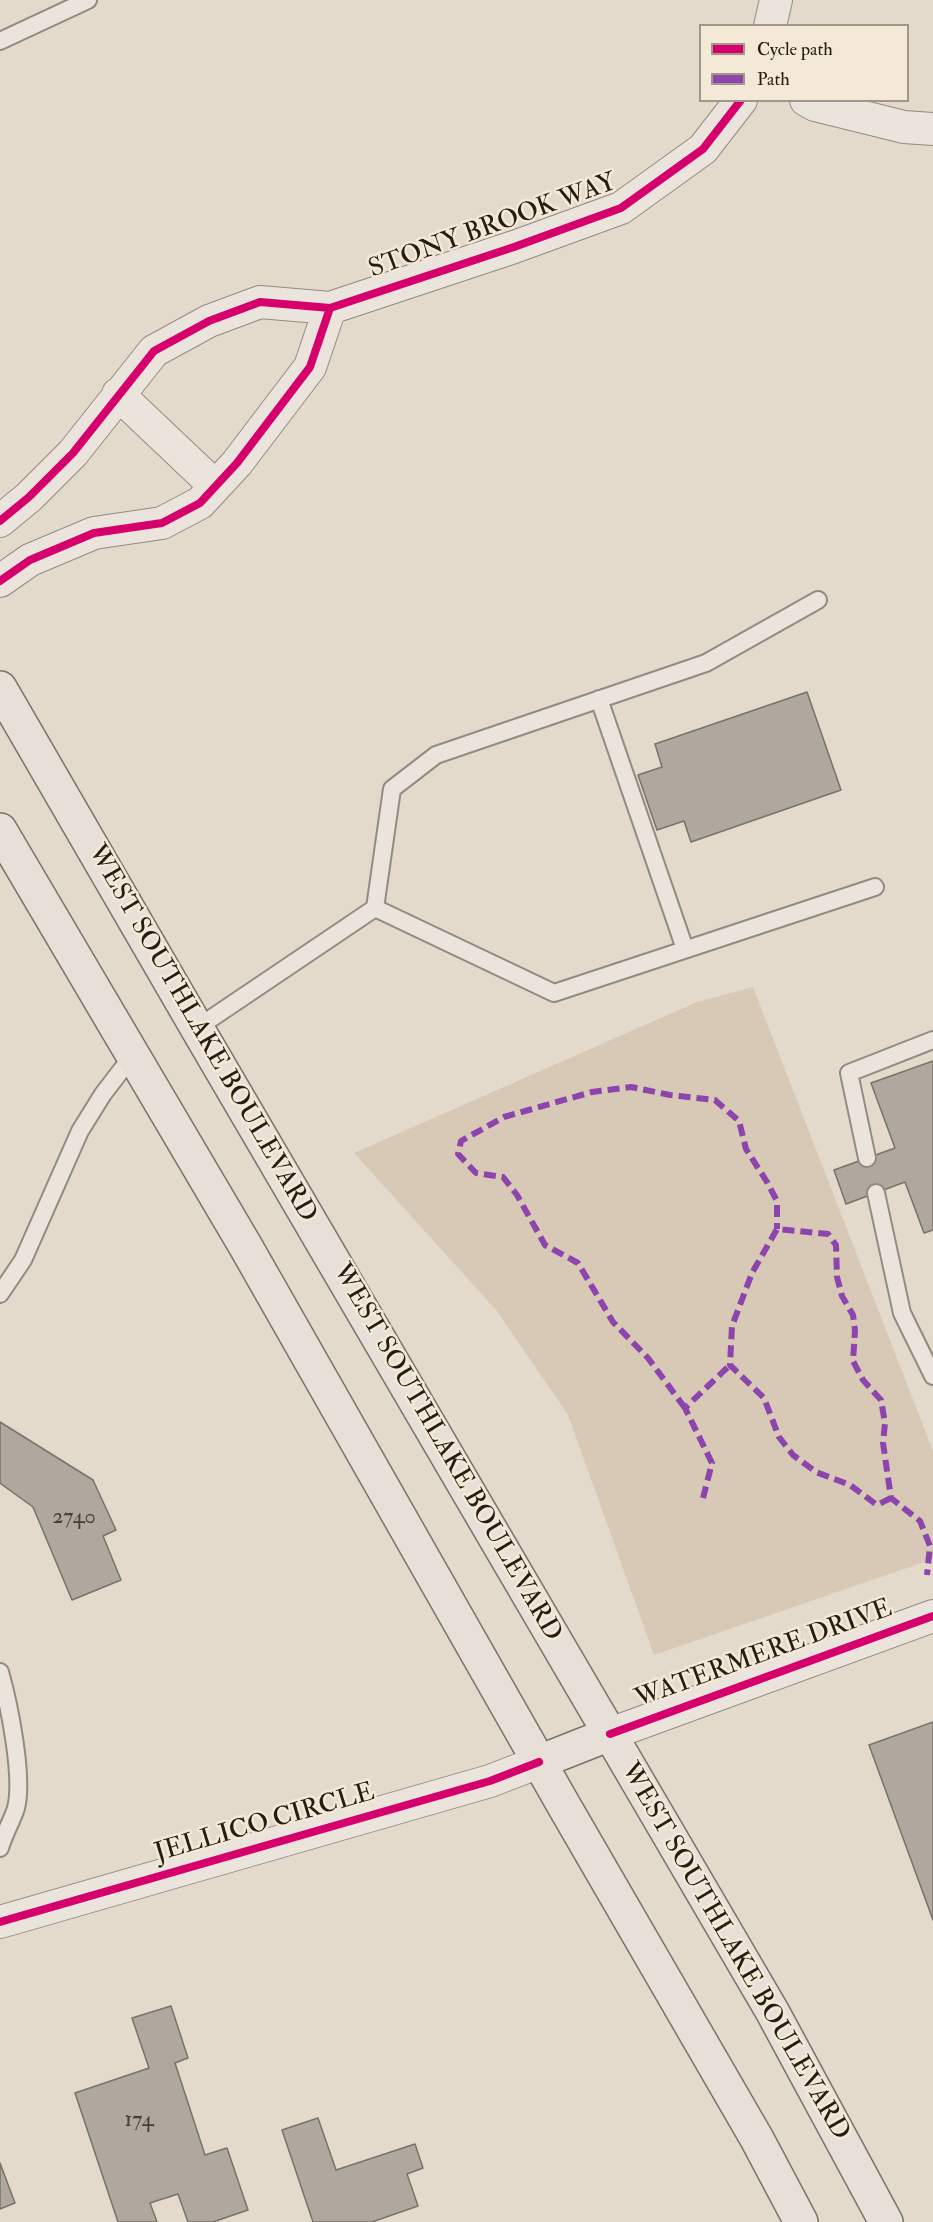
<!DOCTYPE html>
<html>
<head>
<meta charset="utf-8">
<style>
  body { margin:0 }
  #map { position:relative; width:933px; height:2222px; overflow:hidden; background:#e4dacc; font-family:"IM FELL Double Pica",serif }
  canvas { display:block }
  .legend { position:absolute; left:699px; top:24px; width:210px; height:78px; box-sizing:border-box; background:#f4e8d7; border:2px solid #a19789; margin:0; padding:8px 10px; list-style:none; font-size:18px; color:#251d13 }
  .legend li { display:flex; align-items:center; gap:12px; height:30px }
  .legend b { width:30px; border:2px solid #a19789 }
</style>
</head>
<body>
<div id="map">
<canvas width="933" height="2222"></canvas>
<ul class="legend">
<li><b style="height:8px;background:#d6006c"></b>Cycle path</li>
<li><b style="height:8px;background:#8e44ad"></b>Path</li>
</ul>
</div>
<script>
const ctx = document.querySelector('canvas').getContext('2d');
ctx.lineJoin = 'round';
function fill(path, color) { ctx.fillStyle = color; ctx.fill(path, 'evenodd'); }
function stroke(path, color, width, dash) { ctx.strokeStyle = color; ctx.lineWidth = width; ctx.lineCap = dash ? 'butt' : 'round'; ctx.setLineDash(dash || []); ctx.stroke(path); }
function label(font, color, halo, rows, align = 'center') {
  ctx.font = font + ' "IM FELL Double Pica",serif'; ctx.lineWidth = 5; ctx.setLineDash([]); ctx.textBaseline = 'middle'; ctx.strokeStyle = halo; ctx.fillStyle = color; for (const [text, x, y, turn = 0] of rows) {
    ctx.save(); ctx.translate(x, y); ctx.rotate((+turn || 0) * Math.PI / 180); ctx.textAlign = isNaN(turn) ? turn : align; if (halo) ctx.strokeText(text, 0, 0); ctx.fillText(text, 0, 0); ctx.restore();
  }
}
const green = new Path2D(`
  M753,987L933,1451V1559L654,1655L568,1415L497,1311L354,1153L697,1002Z`);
const building = new Path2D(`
  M807,692L841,790L691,842L684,821L657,830L638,775L662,767L655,744Z
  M933,1061V1230L924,1233L905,1182L846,1204L834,1170L895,1148L871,1083Z
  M0,1422L93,1480L116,1530L103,1536L121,1580L72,1600L33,1507L0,1483Z
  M933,1722V1920L869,1745Z
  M171,2006L188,2058L175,2063L205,2155L227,2148L248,2210L213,2222H188L178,2194L150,2203L157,2222H118L75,2093L149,2068L132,2018Z
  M318,2118L336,2170L415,2144L423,2168L407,2174L418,2206L372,2222H313L282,2130Z
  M0,2163L15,2203L0,2209Z`);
const service = new Path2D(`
  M0,41L88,0
  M599,699L685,949
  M375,908L554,993L875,887
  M197,1028L375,908L392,789L436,755L706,663L818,600
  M867,1158L849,1073L933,1040
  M876,1193L902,1313L933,1376
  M0,1294L23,1260L80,1131L103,1094L133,1055
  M0,1672C9,1704 24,1777 16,1808C12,1821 4,1834 0,1848`);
const minor = new Path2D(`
  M770,26L776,0
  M806,100L815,105L904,127L933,129
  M330,308L514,247L621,208L703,149L741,100
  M118,394L215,486
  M0,521L29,497L73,453L154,351L209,321L260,302L330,308L310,367L237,463L200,503L162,523L94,533L30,560L0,581
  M610,1734L933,1616
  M0,1922L490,1781L539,1762`);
const primary = new Path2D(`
  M0,688L197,1028L772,2011L886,2222
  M0,830L246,1247L563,1804L757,2139L801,2222
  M539,1762L610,1734`);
const quiet = new Path2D(`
  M685,1408L648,1358L613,1322L578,1263L545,1245L517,1195L503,1177L476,1173L458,1154L461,1141L504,1117L592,1092L631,1087L670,1095L715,1100L739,1121L746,1149L767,1182L777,1201V1229
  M703,1498L712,1463L685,1408L730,1365
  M891,1498L877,1505L850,1485L816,1472L793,1455L779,1437L764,1398L730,1365L732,1326L752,1273L777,1229L828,1234L836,1245L837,1277L842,1296L853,1315L855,1330L853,1361L863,1380L881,1400L885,1423L883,1443L891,1498L920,1521L930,1546L927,1575`);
const cycleway = new Path2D(`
  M330,308L514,247L621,208L703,149L741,100
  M0,521L29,497L73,453L154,351L209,321L260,302L330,308L310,367L237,463L200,503L162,523L94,533L30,560L0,581
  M610,1734L933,1616
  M0,1922L490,1781L539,1762`);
const numberNames = [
  ["2740",74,1518],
  ["174",139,2121]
];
const streetNames = [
  ["STONY BROOK WAY",493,227,-20],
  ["WEST SOUTHLAKE BOULEVARD",201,1034,60],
  ["WEST SOUTHLAKE BOULEVARD",446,1453,60],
  ["WATERMERE DRIVE",764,1655,-20],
  ["JELLICO CIRCLE",265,1824,-16],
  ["WEST SOUTHLAKE BOULEVARD",734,1952,60]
];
fill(green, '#d7c9b6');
fill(building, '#afa89e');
stroke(building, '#78726a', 1.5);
stroke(service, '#928b83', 20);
stroke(minor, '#928b83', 34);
stroke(primary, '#78726a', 36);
stroke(service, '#eae4dd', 16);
stroke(minor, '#eae4dd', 32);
stroke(primary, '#e7e0d8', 33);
stroke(quiet, '#8e44ad', 6, [12, 6]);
stroke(cycleway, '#d6006c', 8);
label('22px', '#484036', null, numberNames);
label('26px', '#251d13', '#f4e8d7', streetNames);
</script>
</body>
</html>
